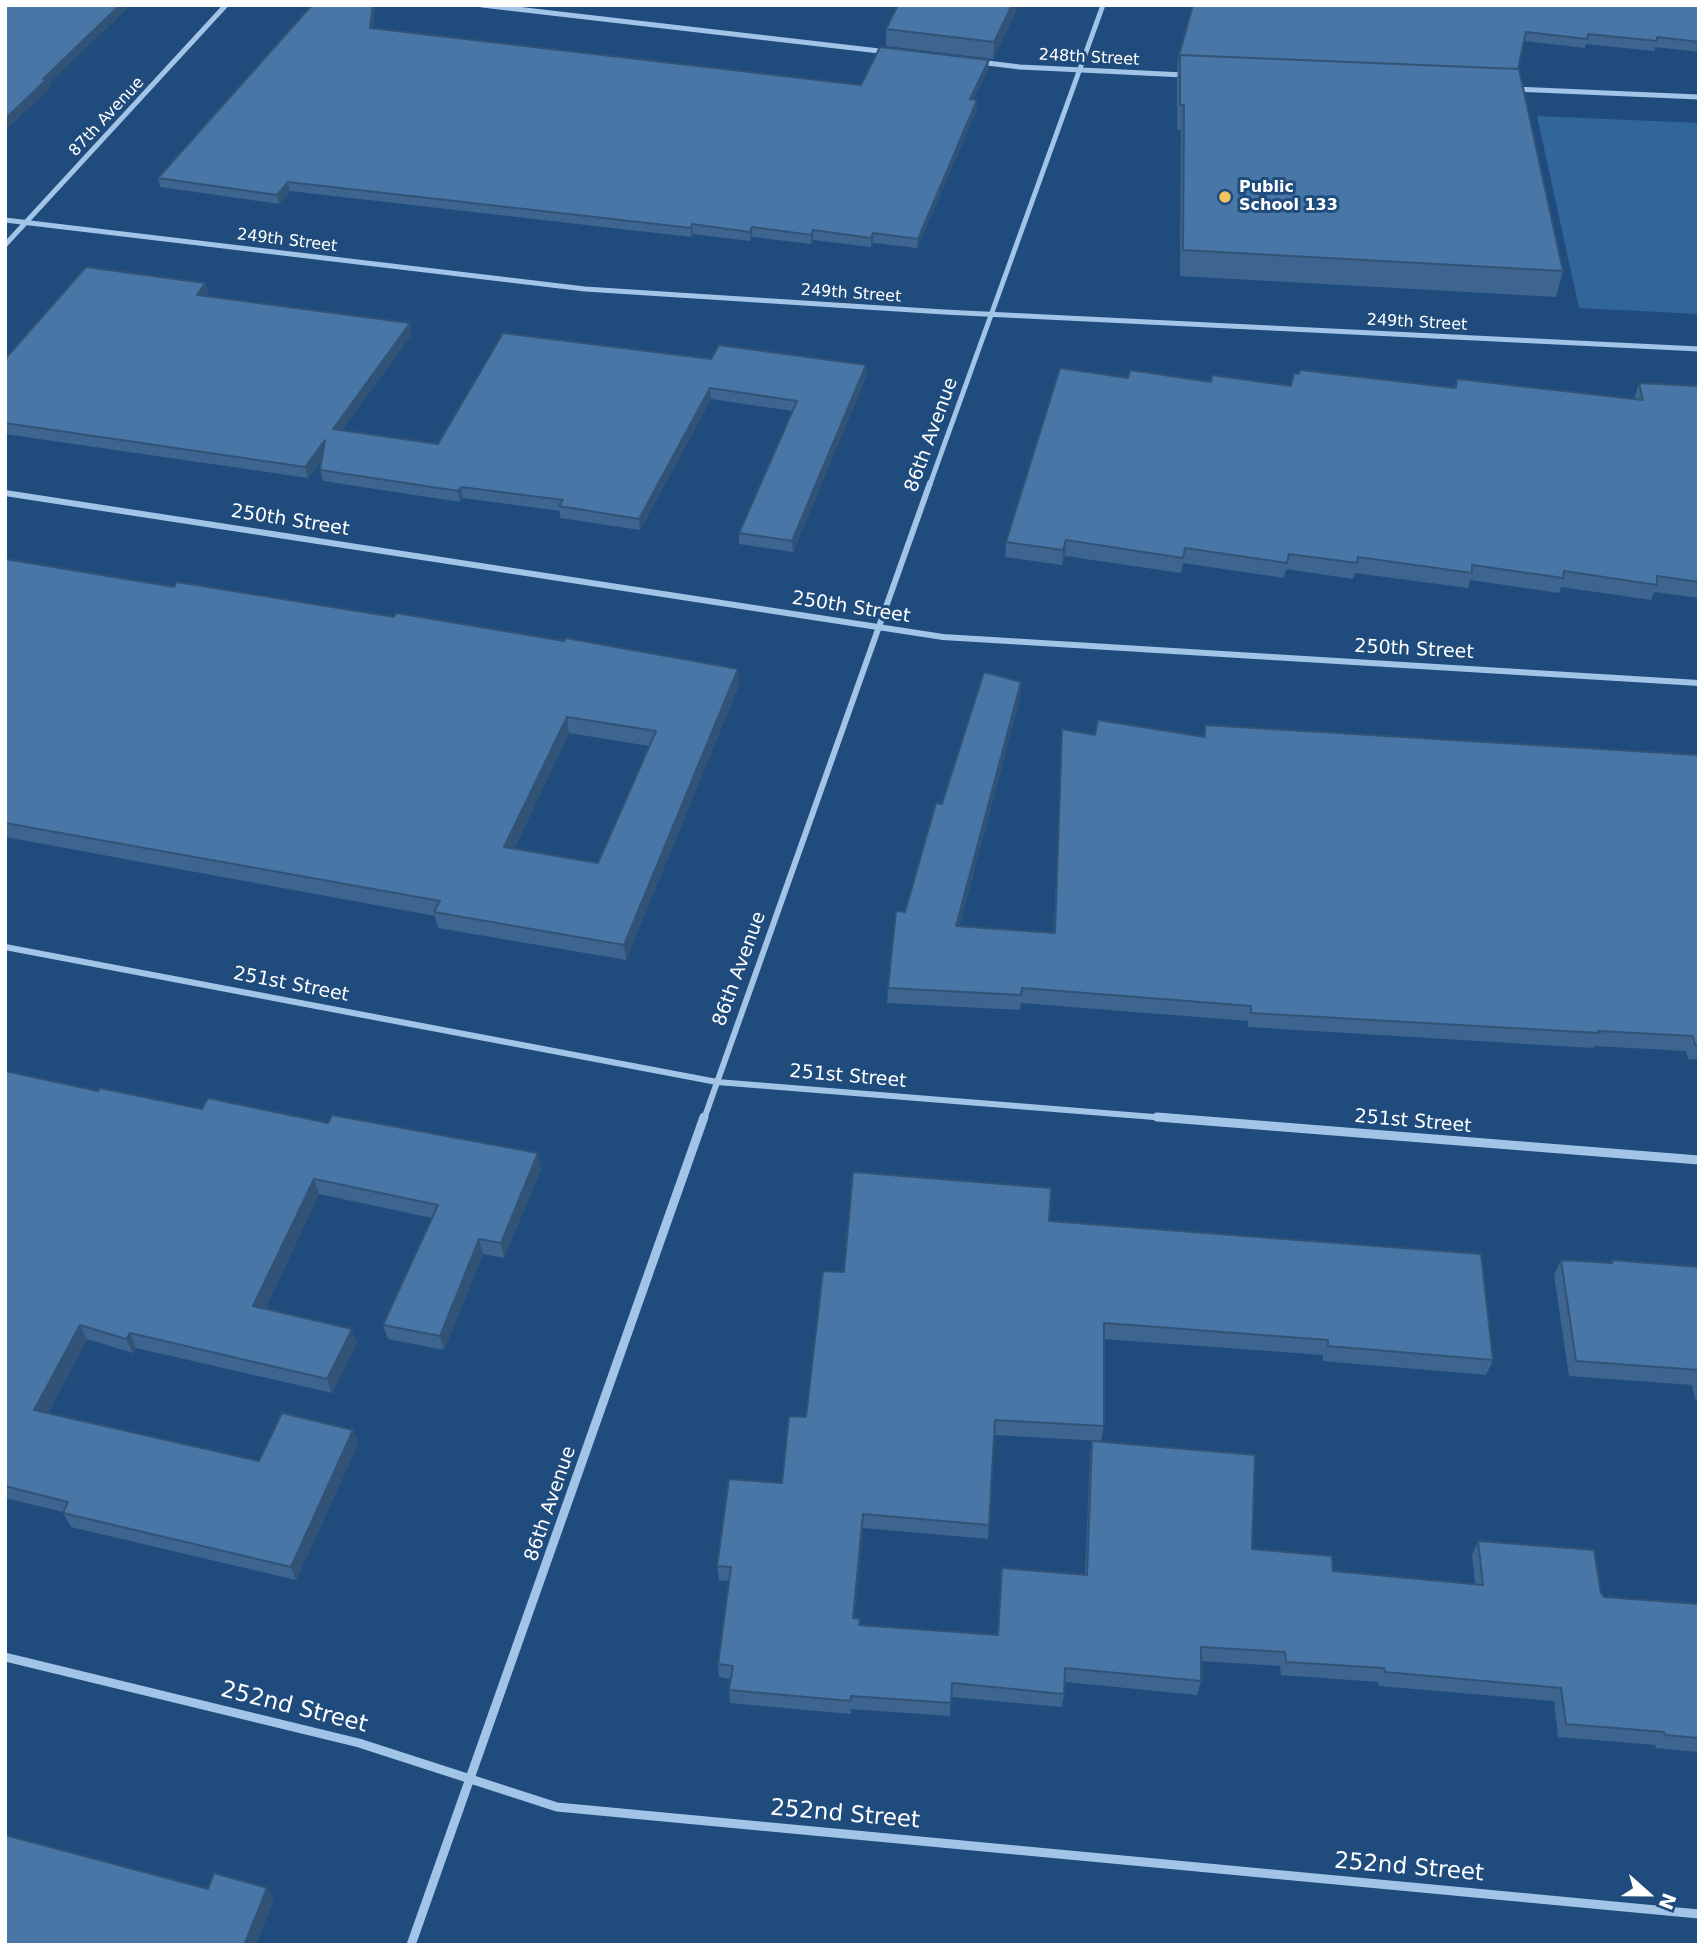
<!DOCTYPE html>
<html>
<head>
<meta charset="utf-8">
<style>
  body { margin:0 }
  #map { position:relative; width:1704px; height:1950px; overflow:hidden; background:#1f4c7d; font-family:"DejaVu Sans",sans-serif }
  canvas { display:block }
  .frame { position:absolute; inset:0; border:7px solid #fff; pointer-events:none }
  .north { position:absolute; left:1613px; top:1859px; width:70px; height:70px; -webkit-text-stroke:5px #1f4c7d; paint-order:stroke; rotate:111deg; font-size:19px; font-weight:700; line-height:28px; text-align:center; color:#fff }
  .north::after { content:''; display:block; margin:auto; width:24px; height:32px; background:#fff; clip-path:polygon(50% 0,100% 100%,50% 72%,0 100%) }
</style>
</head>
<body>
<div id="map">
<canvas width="1704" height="1950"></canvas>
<div class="frame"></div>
<div class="north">N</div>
</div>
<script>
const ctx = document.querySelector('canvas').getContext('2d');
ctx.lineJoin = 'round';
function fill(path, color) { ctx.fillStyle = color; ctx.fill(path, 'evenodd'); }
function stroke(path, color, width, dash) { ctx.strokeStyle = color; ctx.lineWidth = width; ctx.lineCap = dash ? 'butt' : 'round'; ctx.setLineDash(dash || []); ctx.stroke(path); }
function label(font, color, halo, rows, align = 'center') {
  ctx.font = font + ' "DejaVu Sans",sans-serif'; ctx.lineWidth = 6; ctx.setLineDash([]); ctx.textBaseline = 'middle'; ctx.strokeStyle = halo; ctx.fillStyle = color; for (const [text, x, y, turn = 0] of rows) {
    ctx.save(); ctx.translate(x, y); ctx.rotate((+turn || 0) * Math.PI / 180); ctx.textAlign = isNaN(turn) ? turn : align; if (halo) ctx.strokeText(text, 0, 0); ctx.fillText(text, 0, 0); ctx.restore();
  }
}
const green = new Path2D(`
  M1537,116L1699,123V314L1579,308Z`);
const streetFar2 = new Path2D(`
  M482,5L888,52
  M979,62L1020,67L1184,75
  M1514,89L1699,97
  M5,220L585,289L944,312L1699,349
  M5,245L226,5
  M930,484L1103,5`);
const streetFar1 = new Path2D(`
  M5,493L943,637L1699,683
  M5,947L717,1082L1179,1119
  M704,1119L930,483`);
const street = new Path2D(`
  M1157,1117L1699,1160
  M5,1657L359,1743L557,1807L1699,1914
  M411,1945L704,1117`);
const wall = new Path2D(`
  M312,5H375L373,28L861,85L988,69L974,99L977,109L917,248L873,243L871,247L813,240L811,244L752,237L750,241L693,234L691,237L290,191L279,204L160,187L158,178Z
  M898,5H1019L993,59L886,46V29Z
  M1699,5V52L1655,47L1654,51L1586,44L1585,48L1524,41L1518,69L1563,271L1556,297L1180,276L1181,130H1177V79L1178,69H1177L1178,59Z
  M205,283L208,295L207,296L412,334L342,430L438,444L711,359L866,377L793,552L739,544V533L792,411L711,399L640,530L560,518V511L463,498L460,502L323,481L320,470L322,459L308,478L5,434V359Z
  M1128,378L1291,386L1454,388L1457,379L1634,399L1639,383L1699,386V598L1654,592L1651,600L1561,587L1559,593L1470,580L1468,588L1355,573L1353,579L1286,569L1284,578L1183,563L1181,573L1065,556L1062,565L1005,557L1006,542Z
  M5,559L174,587L394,617L738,669L739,685L626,960L438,928L435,916L5,837ZM569,733L649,746L598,863L514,849Z
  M1020,698L959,927L1054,933L1062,729L1095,735L1203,737L1205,725L1699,755V1060L1688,1059L1686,1051L1594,1046L1593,1048L1248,1027V1021L1021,1003L1020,1010L887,1003L888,988L905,912L942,804Z
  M5,1071L98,1091L541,1169L504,1258L483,1254L444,1350L388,1339L383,1325L432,1218L319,1194L265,1309L352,1329L357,1343L332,1393L136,1348L133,1353L87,1339L48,1413L259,1461L353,1430L358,1444L296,1580L71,1527L63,1513V1512L5,1498Z
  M1049,1221L1493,1360L1486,1375L1323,1361V1355L1104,1339V1426L1101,1441L994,1435L988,1539L863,1528L854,1618L860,1619V1625L997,1635L1002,1568L1085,1575L1090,1455L1092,1441L1252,1549L1333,1571L1475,1584L1472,1555L1478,1541L1601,1593L1604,1597L1699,1604V1752L1656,1748L1655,1745L1558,1737L1554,1701L1379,1686L1378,1682L1281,1675L1280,1666L1201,1661V1681L1197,1695L1065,1682L1064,1694L1062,1707L951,1697L950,1716L851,1709V1714L730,1703L729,1690L731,1679L719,1677L718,1664L729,1581L719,1580L717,1566L782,1483L806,1417L844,1272Z
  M1561,1260L1611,1263L1612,1260L1699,1267V1400L1695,1399L1692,1385L1569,1376L1554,1275Z`);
const shadedWall = new Path2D(`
  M120,5H131L49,84L50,88L5,131V119L43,79Z
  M373,5H375L372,37L370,28Z
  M1012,5H1019L993,59L994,42Z
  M989,60L988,69L970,108V99Z
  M977,100V109L917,248L918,239Z
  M288,182L290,191L279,204L277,195Z
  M692,224L693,234L691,237V228Z
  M752,227V237L750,241V232Z
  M813,230V240L811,244V235Z
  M873,233V243L871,247V238Z
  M205,283L208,295L199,306L197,295Z
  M410,323L412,334L335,440L333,429Z
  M866,365V377L793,552L792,541Z
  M710,388L711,399L640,530L639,519Z
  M325,440L327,452L308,478L305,467Z
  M461,487L463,498L460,502L458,491Z
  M1066,540L1065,556L1062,565L1063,550Z
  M738,669L739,685L626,960L624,945Z
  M1021,682L1020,698L955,941L956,926Z
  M567,717L569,733L507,863L504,847Z
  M538,1153L541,1169L504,1258L501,1243Z
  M314,1179L319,1194L259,1321L253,1306Z
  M479,1239L483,1254L444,1350L440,1336Z
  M80,1325L87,1339L42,1424L34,1410Z
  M352,1329L357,1343L332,1393L327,1379Z
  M130,1333L136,1348L133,1353L126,1339Z
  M353,1430L358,1444L296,1580L291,1567Z
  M863,1514V1528L853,1632V1618Z
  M267,1888L274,1900L256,1945H244Z`);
const building = new Path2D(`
  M5,5H120L43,79H47L5,119Z
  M312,5H373L370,28L861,85L880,47L989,60L970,99L977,100L918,239L873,233L871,238L813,230L811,235L752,227L750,232L692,224L691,228L288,182L277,195L158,178Z
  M898,5H1012L994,42L886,29Z
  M1193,5H1699V42L1657,37V41L1588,34L1587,39L1526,32L1518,69L1180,55L1179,59H1178Z
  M1180,55L1519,69L1563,271L1183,250L1184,105H1180Z
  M86,267L205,283L197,295L410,323L333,429L438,444L503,333L711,359L719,345L866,365L792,541L739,533L797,401L710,388L639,519L559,506L563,500L461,487L458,491L320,470L325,440L305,467L5,423V359Z
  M1060,368L1128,378L1130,370L1211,382L1212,375L1291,386L1294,373L1299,374L1300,370L1456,388L1457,379L1643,400L1639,383L1699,386V582L1657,576V585L1564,571L1563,578L1472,565V573L1358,557L1357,563L1289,554L1287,563L1185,548L1183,558L1066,540L1063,550L1006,542Z
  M5,559L174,587L177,582L394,617L396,613L564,641L566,638L738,669L624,945L434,912L440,901L5,823ZM567,717L656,731L598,863L504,847Z
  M984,672L1021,682L956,926L1055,933L1062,729L1095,735L1098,720L1205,737V725L1699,755V1045H1695L1693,1036L1598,1031L1599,1033L1251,1013V1006L1022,988L1021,995L888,988L896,911L905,912L936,803L942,804Z
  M5,1071L98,1091L100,1088L202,1109L208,1098L328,1123L332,1115L538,1153L501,1243L479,1239L440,1336L383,1325L438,1205L314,1179L253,1306L352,1329L327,1379L130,1333L126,1339L80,1325L34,1410L259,1461L282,1413L353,1430L291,1567L63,1513L68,1502L5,1486Z
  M853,1172L1051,1188L1049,1221L1481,1254L1493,1360L1328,1346V1340L1104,1323V1426L995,1420L989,1525L863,1514L853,1618L860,1619L859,1625L998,1635L1002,1568L1087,1575L1092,1441L1255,1455L1252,1549L1332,1556L1333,1571L1483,1585L1478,1541L1594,1550L1601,1593L1604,1597L1699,1604V1738L1665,1735L1664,1732L1566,1724L1561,1688L1385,1672L1384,1668L1286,1662L1285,1652L1201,1647V1681L1065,1668L1064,1694L952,1683L951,1703L851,1696V1701L729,1690L733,1666L718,1664L731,1567L717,1566L729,1479L782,1483L789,1416L806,1417L823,1271L844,1272Z
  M1561,1260L1612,1263V1260L1699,1267V1370L1576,1361Z
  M5,1835L208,1889L214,1873L267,1888L244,1945H5Z`);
const markers = [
  [1225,197,7,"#f5c462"]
];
const farStreetnames = [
  ["248th Street",1089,58,3],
  ["87th Avenue",107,117,-47],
  ["249th Street",287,241,7],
  ["249th Street",851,294,4],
  ["249th Street",1417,323,3]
];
const farPoinames = [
  ["Public",1239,188],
  ["School 133",1239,206]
];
const streetNames = [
  ["86th Avenue",932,435,-70],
  ["250th Street",290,521,9],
  ["250th Street",851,608,9],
  ["250th Street",1414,650,3],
  ["86th Avenue",740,969,-70],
  ["251st Street",291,985,11],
  ["251st Street",848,1077,5],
  ["251st Street",1413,1122,5],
  ["86th Avenue",551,1504,-71]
];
const nearStreetnames = [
  ["252nd Street",294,1708,14],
  ["252nd Street",845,1815,5],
  ["252nd Street",1409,1868,5]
];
fill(green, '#32669b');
stroke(streetFar2, '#a2c4e7', 5);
stroke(streetFar1, '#a2c4e7', 6);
stroke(street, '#a2c4e7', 9);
fill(wall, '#3d6590');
fill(shadedWall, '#325375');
fill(building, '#4776a7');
stroke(building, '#325375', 2);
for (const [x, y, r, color] of markers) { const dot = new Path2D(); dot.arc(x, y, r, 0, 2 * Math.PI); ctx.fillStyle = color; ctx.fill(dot); stroke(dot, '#1f4c7d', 2.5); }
label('16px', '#fff', '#1f4c7d', farStreetnames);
label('bold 16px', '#fff', '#1f4c7d', farPoinames, 'left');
label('19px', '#fff', '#1f4c7d', streetNames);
label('23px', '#fff', '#1f4c7d', nearStreetnames);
</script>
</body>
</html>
